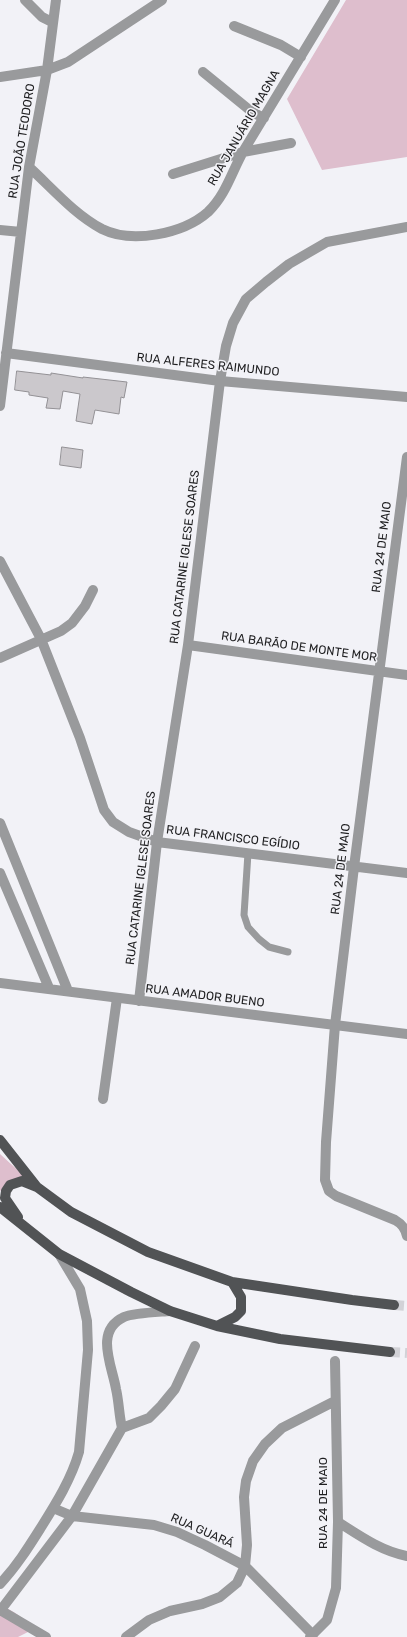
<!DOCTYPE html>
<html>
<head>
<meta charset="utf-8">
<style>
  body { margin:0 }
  canvas { display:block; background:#f2f2f7 }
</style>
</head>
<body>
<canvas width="407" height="1637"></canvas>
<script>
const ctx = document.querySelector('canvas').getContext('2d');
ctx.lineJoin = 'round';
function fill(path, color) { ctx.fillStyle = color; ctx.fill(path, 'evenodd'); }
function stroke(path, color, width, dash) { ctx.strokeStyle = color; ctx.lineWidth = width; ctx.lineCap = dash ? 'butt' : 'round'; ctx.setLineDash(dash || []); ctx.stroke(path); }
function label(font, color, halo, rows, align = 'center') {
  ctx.font = font + ' Rubik,sans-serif'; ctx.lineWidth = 3; ctx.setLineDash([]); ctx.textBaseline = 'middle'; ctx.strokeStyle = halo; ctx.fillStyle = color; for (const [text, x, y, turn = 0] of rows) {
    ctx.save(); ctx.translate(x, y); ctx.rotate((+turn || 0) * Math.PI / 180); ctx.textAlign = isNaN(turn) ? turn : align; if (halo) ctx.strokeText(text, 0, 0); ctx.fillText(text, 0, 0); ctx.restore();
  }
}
const green = new Path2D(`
  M346,0H407V157L322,170L287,99Z
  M0,1154L23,1175L0,1191Z
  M0,1605C12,1611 26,1617 32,1630L18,1637H0Z`);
const building = new Path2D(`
  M17,371L51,375V373L83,378V377L127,382L124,398L121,397L119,414L95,410L92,424L76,421L80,394L63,391L60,409L46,408L48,398L29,395V392L15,390Z
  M62,447L83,450L81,468L60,465Z`);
const primaryTunnel = new Path2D(`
  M394,1305L407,1306
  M390,1352L407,1353`);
const service = new Path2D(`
  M248,853L244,915L248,927L259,939L269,947L288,952`);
const minor = new Path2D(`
  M25,0L42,17L52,22
  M234,26L281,45L301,57
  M203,72L252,112L264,118
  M0,77L47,70L68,62L162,0
  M29,167C52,188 74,214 102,229C132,244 183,234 208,212C226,195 232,171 244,150C274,100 305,50 335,0
  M173,174L243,152L291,143
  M0,230L21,232
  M6,353L220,381L407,397
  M0,406L29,167L47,70L56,0
  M407,457L354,867L335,1025L326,1142L325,1180L329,1191L336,1196L395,1220C402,1224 405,1228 407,1236
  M0,561L41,639L80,738L104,810L113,822L129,832L157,842L407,873
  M188,645L407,675
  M0,658L61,631L72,623L85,606L93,590
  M0,823L68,991
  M0,873L49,988
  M0,983L407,1034
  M139,1001L157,842L188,645L220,381L226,346L233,323L246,299L266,282L289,264L327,242L407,227
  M103,1099L117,998
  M122,1428L149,1418L161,1406L175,1389L195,1346
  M53,1508L72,1516L154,1525L177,1532L205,1545L245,1566L313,1635
  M338,1522C360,1536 381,1551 407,1556
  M0,1584C16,1567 28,1548 40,1529C55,1505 71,1480 79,1452L88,1350L87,1321L80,1289L59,1254
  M0,1610L46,1637
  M0,1611L72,1516L122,1428C119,1415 119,1402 116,1389C112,1365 94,1331 124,1317C133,1313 159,1312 170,1311
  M126,1637L149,1620L170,1611L202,1604L220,1597L237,1583L245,1566L247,1545L244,1497L246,1481L253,1461L265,1444L282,1428L335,1401
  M310,1637L327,1620L336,1588L338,1522L335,1361`);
const primary = new Path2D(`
  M0,1140L37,1187L71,1212L148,1252L232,1282L352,1300L394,1305
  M0,1207L59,1254L131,1292L170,1311L217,1326L280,1339L390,1352
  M18,1217L5,1198L6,1191L10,1185L22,1181L37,1187
  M217,1326L235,1317L241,1311V1297L232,1282`);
const streetNames = [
  ["RUA JANUÁRIO MAGNA",244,128,-60],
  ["RUA JOÃO TEODORO",22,141,-81],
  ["RUA ALFERES RAIMUNDO",208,365,6],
  ["RUA 24 DE MAIO",382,547,-83],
  ["RUA CATARINE IGLESE SOARES",185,557,-83],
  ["RUA BARÃO DE MONTE MOR",299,647,8],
  ["RUA FRANCISCO EGÍDIO",233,838,7],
  ["RUA 24 DE MAIO",341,869,-83],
  ["RUA CATARINE IGLESE SOARES",141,878,-83],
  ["RUA AMADOR BUENO",205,996,7],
  ["RUA 24 DE MAIO",324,1503,-90],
  ["RUA GUARÁ",202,1531,24]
];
fill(green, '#debecd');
fill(building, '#cbc8cc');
stroke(building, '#939195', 1);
stroke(primaryTunnel, '#d2d2d7', 10, [10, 5]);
stroke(service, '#999a9c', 7);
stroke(minor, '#999a9c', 10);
stroke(primary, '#515355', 10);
label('12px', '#1f1f21', '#f2f2f7', streetNames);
</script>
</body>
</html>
